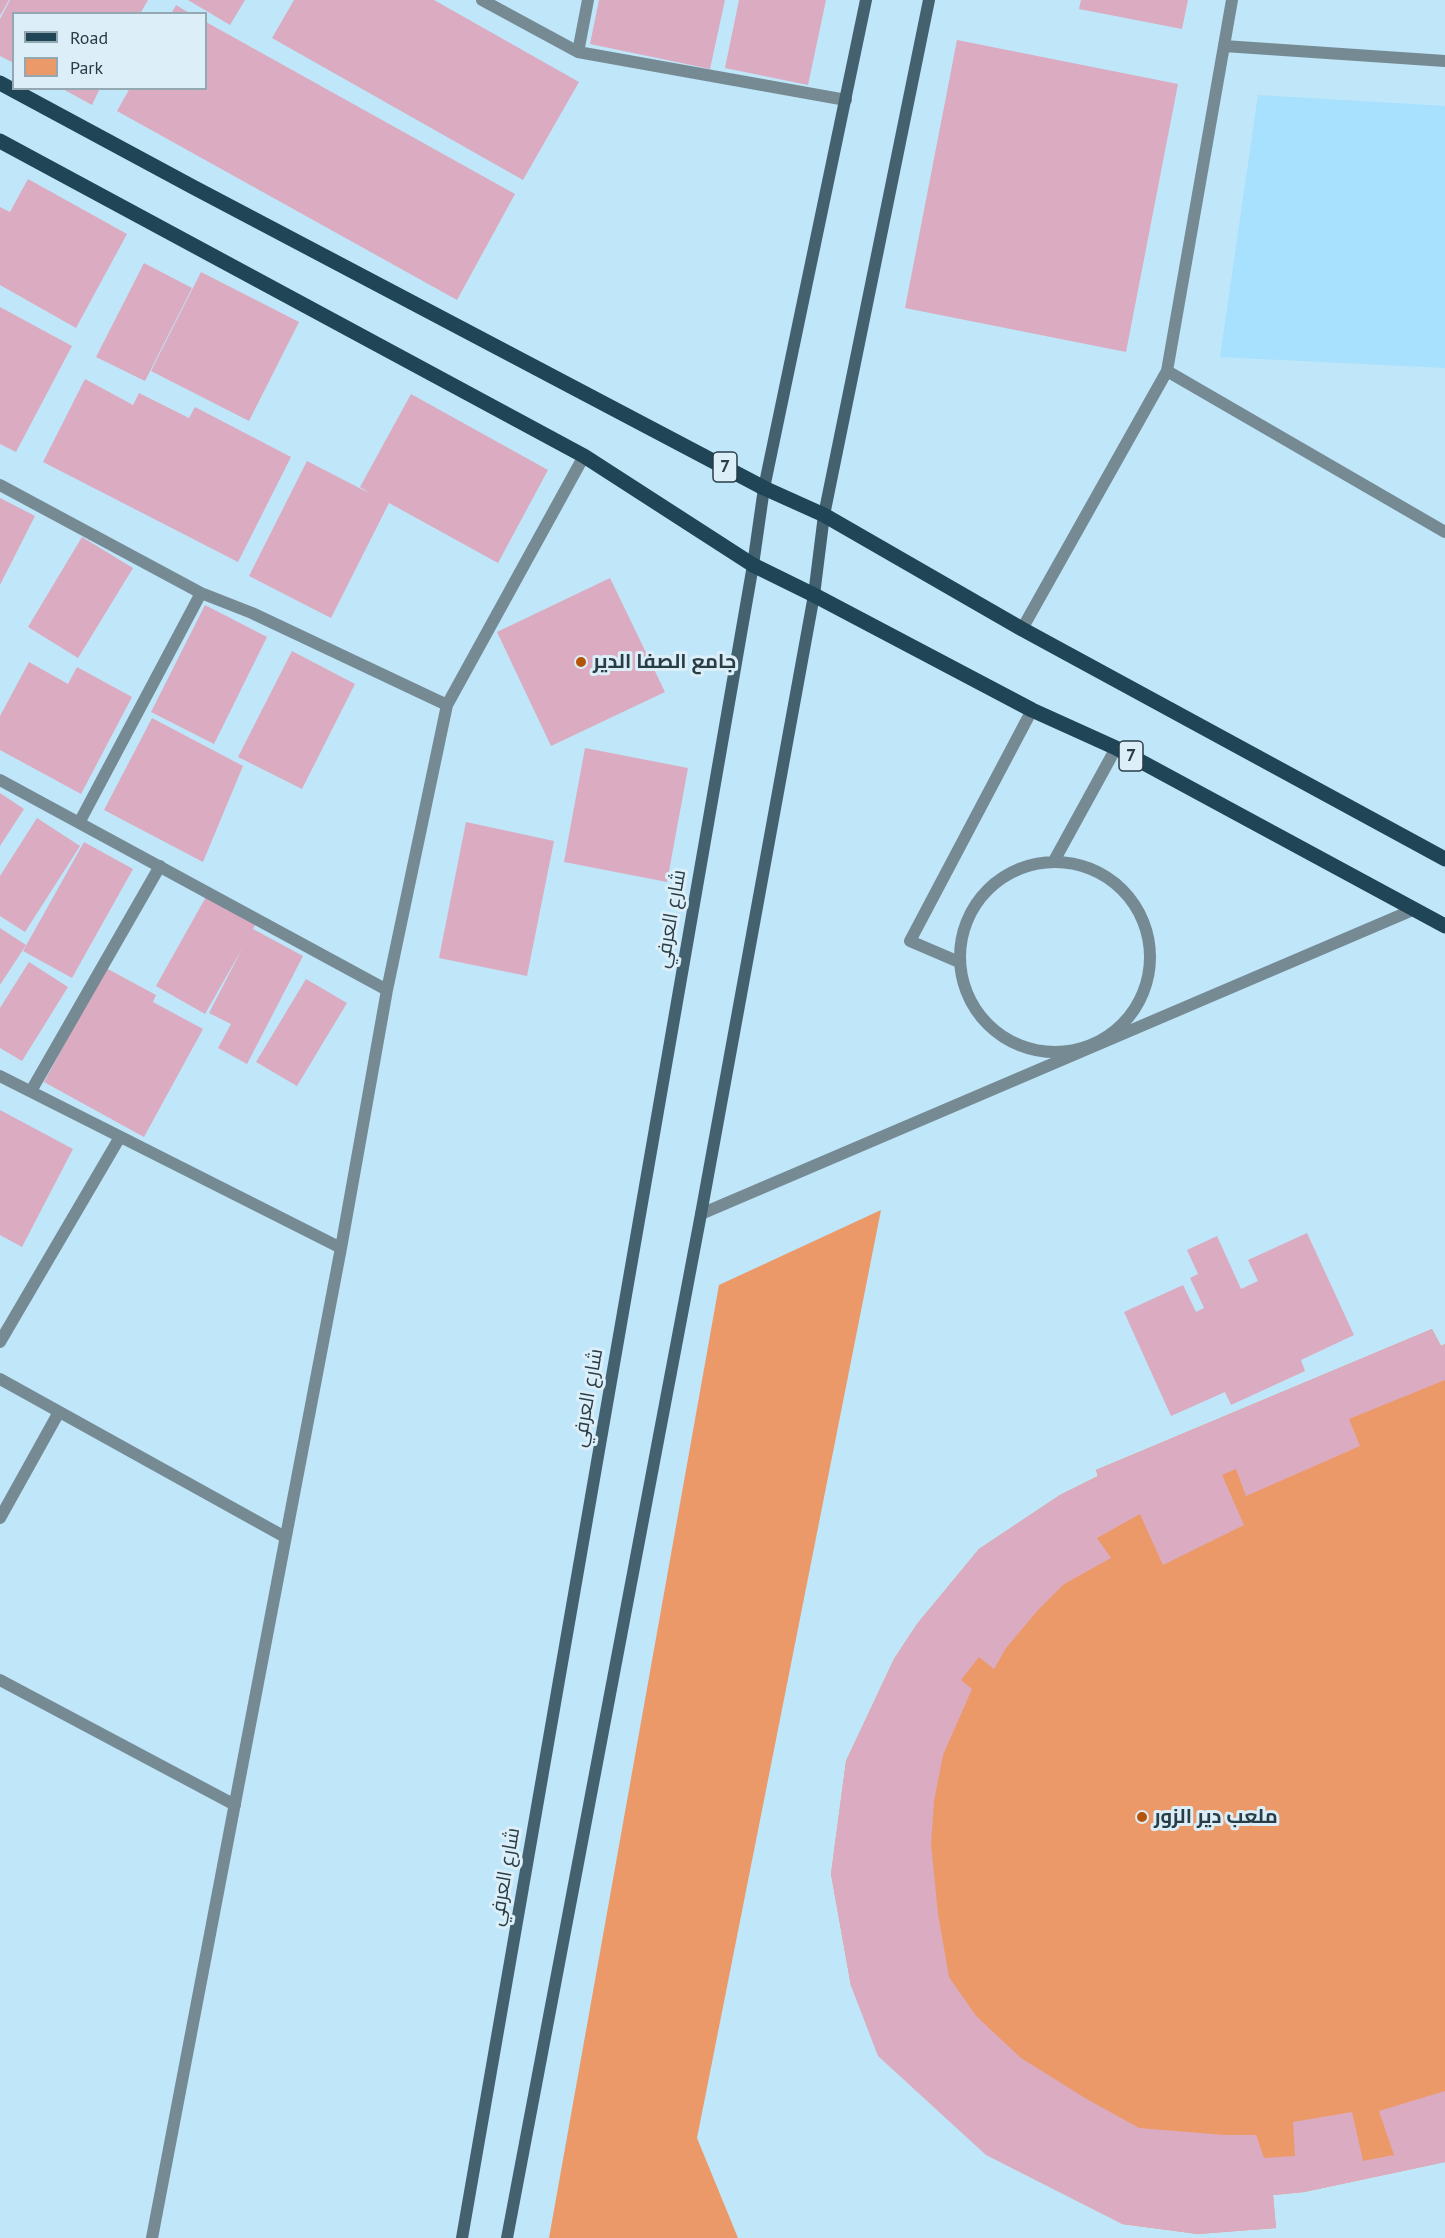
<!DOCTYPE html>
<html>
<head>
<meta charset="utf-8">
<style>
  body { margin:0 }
  #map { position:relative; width:1445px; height:2238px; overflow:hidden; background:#bfe6f9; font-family:"PT Sans",sans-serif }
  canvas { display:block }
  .legend { position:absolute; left:12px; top:12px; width:195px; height:78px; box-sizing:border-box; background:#dceff9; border:2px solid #94a8b2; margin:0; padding:8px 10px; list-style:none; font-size:18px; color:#293d47 }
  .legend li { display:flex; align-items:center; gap:12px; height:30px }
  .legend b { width:30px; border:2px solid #94a8b2 }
</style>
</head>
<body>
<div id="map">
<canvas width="1445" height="2238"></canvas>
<ul class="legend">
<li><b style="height:8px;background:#1f4556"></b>Road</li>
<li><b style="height:16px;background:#ec996a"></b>Park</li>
</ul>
</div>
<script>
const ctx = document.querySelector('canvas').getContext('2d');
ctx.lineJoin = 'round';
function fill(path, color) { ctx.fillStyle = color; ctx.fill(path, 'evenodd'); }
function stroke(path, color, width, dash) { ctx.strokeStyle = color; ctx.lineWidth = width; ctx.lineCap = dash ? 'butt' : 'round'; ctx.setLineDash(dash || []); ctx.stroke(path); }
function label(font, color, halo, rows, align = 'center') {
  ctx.font = font + ' "PT Sans",Cairo,sans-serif'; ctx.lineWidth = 6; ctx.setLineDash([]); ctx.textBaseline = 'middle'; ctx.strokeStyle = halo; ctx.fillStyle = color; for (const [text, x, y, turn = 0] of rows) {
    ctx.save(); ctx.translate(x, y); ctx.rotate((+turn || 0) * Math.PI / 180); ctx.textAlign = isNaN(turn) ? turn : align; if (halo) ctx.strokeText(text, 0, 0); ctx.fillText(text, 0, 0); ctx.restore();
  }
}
const built = new Path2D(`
  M1258,95L1445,106V368L1220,357Z`);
const green = new Path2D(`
  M881,1210L697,2138L738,2238H549L719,1285Z
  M1432,1329L1441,1346L1445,1344V2162L1304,2192L1273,2195L1276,2228L1198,2234L1122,2224L851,1986L831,1874L846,1761L894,1659L917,1624L979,1549L1060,1495L1098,1476L1096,1470Z`);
const building = new Path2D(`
  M0,0H9L0,16Z
  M10,0H148L140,14H14V63L0,56V19Z
  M188,0H245L230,25Z
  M294,0H434L579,82L523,180L272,38Z
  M599,0H725L710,69L590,44Z
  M739,0H826L808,85L725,68Z
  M1081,0H1188L1182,29L1079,9Z
  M176,5L191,14H171Z
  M206,22L515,194L457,300L117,111L130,88H206Z
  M957,40L1178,84L1126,352L905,308Z
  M61,88H100L92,105Z
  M28,179L127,234L76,328L0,285V207L10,212Z
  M144,263L192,288L145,381L96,357Z
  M201,272L299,322L249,421L151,371Z
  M0,307L72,346L16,452L0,444Z
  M85,379L133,405L139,393L189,418L195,407L291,457L238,562L43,462Z
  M411,394L548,470L498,563L389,503L331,618L249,576L307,461L369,493L360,487Z
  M0,498L35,516L0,585Z
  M82,537L133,568L78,658L28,627Z
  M610,578L665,692L551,746L497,632Z
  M205,605L267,637L214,744L151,712Z
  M292,651L355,684L302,789L238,757Z
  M29,662L68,684L77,667L132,697L81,794L0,750V716Z
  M152,718L243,766L203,862L104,810Z
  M585,748L688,768L667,882L564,862Z
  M0,793L24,809L0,846Z
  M37,818L80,846L25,932L0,916V876Z
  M466,822L554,841L527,976L439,958Z
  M84,842L133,869L72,978L23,951Z
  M207,895L256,923L253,929L303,956L247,1064L218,1048L231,1024L209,1013L243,947L205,1014L156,986Z
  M0,928L26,945L0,985Z
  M29,962L68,987L22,1061L0,1048V1008Z
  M106,968L156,995L153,1002L203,1029L144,1137L44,1082Z
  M306,979L347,1003L297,1086L256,1062Z
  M0,1110L73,1149L22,1247L0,1235Z
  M1307,1233L1354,1335L1301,1360L1305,1371L1231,1405L1225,1392L1171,1416L1124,1312L1183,1285L1196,1312L1204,1308L1190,1278L1198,1274L1187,1250L1217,1236L1241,1289L1258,1281L1248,1260Z
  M1432,1329L1441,1346L1445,1344V1380L1349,1419L1360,1446L1246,1496L1236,1469L1222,1475L1244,1525L1163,1565L1140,1514L1097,1538L1111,1558L1064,1584L1038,1610L1006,1648L994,1669L979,1657L961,1680L972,1689L943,1755L934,1801L931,1844L938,1914L949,1977L976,2016L1021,2058L1085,2098L1139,2128L1224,2135H1256L1264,2158L1295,2156L1293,2122L1352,2112L1363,2161L1394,2155L1379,2111L1445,2091V2162L1304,2192L1273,2195L1276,2228L1198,2234L1122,2224L986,2155L878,2056L851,1986L831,1874L846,1761L894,1659L917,1624L979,1549L1060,1495L1099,1476L1096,1470Z`);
const street = new Path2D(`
  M482,0L578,52L846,100
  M1224,46L1445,61
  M578,52L588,0
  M1167,371L1445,532
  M0,485L201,593L252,613L447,705
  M1022,629L1167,371L1232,0
  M0,780L387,990
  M79,823L201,593
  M1054,861L1116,748
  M960 957a95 95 0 1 1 190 0a95 95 0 1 1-190 0Z
  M959,962L910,941L1032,710
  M0,1076L341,1248
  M31,1091L160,866
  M701,1214L1415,909
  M0,1342L120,1137
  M0,1379L285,1537
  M0,1518L59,1412
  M0,1680L235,1805
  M152,2238L341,1248L387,990L447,705L584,456`);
const secondary = new Path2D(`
  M462,2238L753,565L764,488L866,0
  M507,2238L701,1214L814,595L824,515L929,0`);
const primary = new Path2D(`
  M0,83L193,187L764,488L824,515L1022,629L1445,859
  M0,141L584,456L753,565L814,595L1032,710L1116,748L1445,926`);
const markers = [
  [581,662,6,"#b35408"],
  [1142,1817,6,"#b35408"]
];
const shields = [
  [725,467,24],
  [1131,756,24]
];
const shieldNames = [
  ["7",725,467],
  ["7",1131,756]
];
const poiNames = [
  ["جامع الصفا الدير",593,662],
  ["ملعب دير الزور",1154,1817]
];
const streetNames = [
  ["شارع العرفي",671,919,-80],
  ["شارع العرفي",588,1398,-80],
  ["شارع العرفي",505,1877,-80]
];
fill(built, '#a7e1fd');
fill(green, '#ec996a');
fill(building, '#dbacc1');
stroke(street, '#768a94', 12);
stroke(secondary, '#446170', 12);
stroke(primary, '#1f4556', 15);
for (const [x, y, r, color] of markers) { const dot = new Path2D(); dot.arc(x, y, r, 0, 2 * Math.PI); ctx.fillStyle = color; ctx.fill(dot); stroke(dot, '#dceff9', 2); }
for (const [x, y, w] of shields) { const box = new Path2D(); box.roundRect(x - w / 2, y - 15, w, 30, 4.5); ctx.fillStyle = '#dceff9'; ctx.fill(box); stroke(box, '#293d47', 1.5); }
label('bold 18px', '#293d47', null, shieldNames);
label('bold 20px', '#293d47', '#dceff9', poiNames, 'left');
label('20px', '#293d47', '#dceff9', streetNames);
</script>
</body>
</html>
